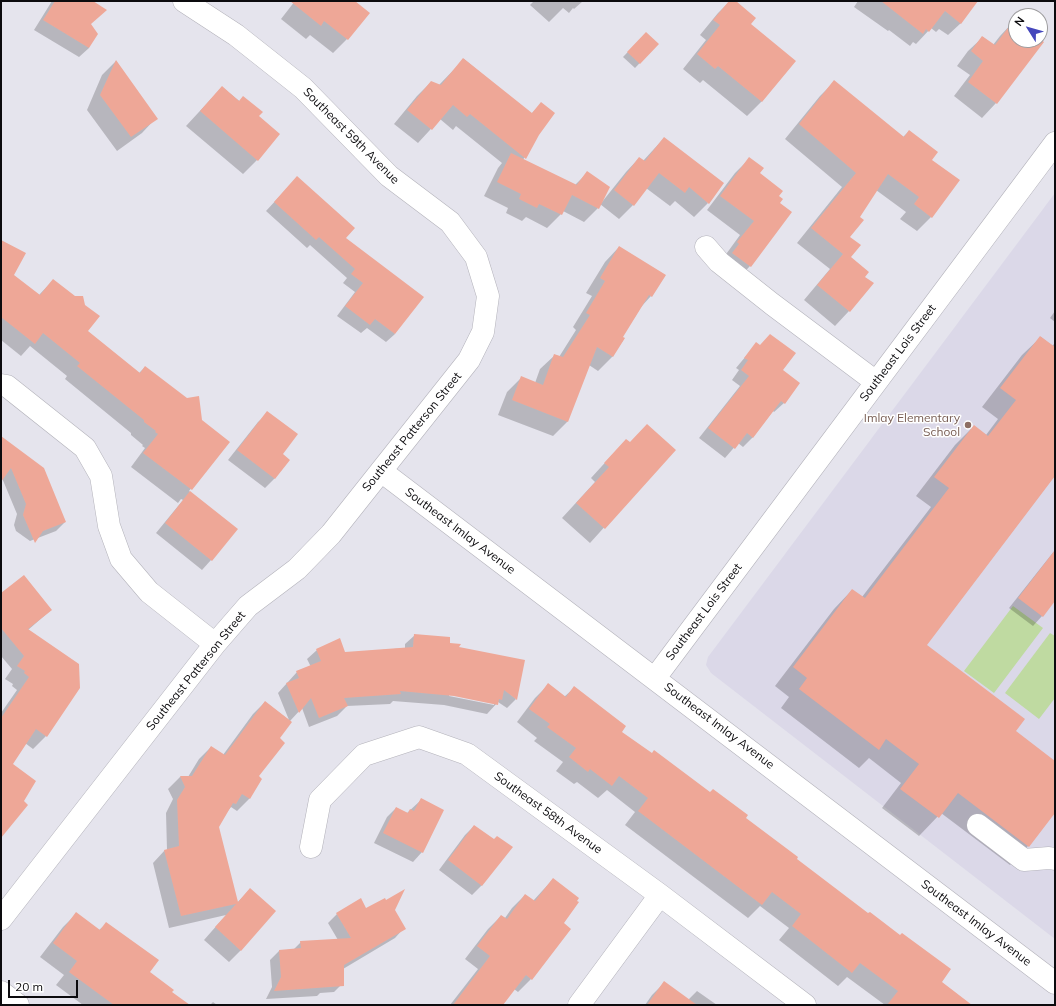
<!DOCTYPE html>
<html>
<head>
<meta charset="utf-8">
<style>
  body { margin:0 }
  #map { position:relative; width:1056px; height:1006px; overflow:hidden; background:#e5e4ed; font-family:Mulish,sans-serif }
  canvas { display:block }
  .frame { position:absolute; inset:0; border:2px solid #0c0b0e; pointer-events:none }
  .north { position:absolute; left:1008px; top:8px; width:40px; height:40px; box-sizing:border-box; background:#fff; border:1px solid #9e9d9f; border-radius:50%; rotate:307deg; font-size:11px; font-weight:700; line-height:16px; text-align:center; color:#0c0b0e }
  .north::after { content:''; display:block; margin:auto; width:14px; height:18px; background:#4547bc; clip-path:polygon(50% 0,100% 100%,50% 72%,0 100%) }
  .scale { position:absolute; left:8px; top:980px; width:70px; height:18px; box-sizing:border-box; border:2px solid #0c0b0e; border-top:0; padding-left:5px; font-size:12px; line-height:14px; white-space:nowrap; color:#0c0b0e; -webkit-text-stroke:3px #fff; paint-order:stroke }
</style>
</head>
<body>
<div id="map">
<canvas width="1056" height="1006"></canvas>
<div class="frame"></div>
<div class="north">N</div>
<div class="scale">20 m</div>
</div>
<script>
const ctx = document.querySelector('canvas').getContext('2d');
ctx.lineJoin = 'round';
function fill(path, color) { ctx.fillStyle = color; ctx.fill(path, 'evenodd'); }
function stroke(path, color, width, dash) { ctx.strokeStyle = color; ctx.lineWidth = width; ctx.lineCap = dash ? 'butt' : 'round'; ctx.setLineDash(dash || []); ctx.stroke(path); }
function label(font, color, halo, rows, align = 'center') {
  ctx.font = font + ' Mulish,sans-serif'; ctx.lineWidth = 3; ctx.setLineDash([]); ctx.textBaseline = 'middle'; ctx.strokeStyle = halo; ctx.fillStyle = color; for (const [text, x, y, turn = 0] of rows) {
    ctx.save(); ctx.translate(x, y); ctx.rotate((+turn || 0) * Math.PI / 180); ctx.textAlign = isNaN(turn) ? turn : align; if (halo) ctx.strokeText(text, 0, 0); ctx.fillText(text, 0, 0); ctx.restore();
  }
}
const built = new Path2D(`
  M1055,193V939L711,673L706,665L708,657Z`);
const green = new Path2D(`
  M1013,606L1043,628L994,693L964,671Z
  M1050,633L1055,636V698L1039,719L1005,693Z`);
const shadow = new Path2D(`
  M52,1H91L89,48L79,57L34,30Z
  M295,1H354L347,39L333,53L310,35L306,39L281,19Z
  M534,1H583L574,9L573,8L569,13L563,8L549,22L530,5Z
  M730,1H734L750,25L762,101L747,116L703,80L700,83L683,69L706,40L700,35L718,13Z
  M858,1H969L961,23L948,35L939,29L936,32L931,28L916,44L913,42L910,46L889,30L888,31L854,7Z
  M1014,21L1016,23V40L996,103L982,118L954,96L970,75L957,66L968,51L983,37L993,45L1000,36Z
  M646,33L658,44L635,68L623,57Z
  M464,59L531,114L541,104L538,134L523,160L575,185L587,173L602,202L626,172L639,158L643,161L664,138L708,203L694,217L675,201L670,206L646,188L633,205L619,219L600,204L598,208L584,222L563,211L561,214L547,228L526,217L522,221L506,213L508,208L484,196L498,168L502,163L456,126L453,130L440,119L418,143L394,124L417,96L431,82L439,85Z
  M116,61L156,118L142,133L117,151L87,110L102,75Z
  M834,82L903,137L909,131L931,160V217L917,231L900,219L906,212L876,190L858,217L849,237V258L864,277L849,311L835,326L804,300L830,269L797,243L842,187L785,139L820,96Z
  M222,87L258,116L257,160L243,174L186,126Z
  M749,159L759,174L778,196L779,203L750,266L736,281L724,257L740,235L707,210L735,173Z
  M289,186L345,238L395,334L386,342L367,328L361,333L337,316L355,292L343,283L347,278L310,245L307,248L266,211Z
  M1,238L12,275L39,295L53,280L86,331L139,373L145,367L201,421L229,442L189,491L236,530L211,560L202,570L156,533L183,500L181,499L178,503L131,467L145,448L142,446L143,445L131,435V433L65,379L67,376L30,346L21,356L1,340Z
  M619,247L651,296L641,307L622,337L624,339L612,357L598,371L589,365L567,422L553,436L498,415L507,392L522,377L535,383L540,369L555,355L559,357L576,330L573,327L592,296L586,293L605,262Z
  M1055,311V322L1050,318Z
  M1041,337L1052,346L1055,343V475L926,645L1014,732L1055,763V811L1028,846L1010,865L941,813L919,836L882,808L901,783L869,758L859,768L781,708L789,697L775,686L834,609L852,590L862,597L931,507L916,496L955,445L974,426L986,435L998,419L982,407L1022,355Z
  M756,344L782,370L784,403L774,412L773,411L753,437L743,447L738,443L725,458L699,438L740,386L732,380L739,370L736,368Z
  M268,413L282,454L289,460L274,479L265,488L228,460L258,422Z
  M1,437L65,522L56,531L30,541L16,531L14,525L17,514L2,478L1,480Z
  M629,443L674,450L590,543L562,518L595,482L591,478L612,455Z
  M1055,550V599L1042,616L1033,626L1009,608Z
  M1,594L51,610L28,630L46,736L33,749L25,743L10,764L1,837V713L17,690L12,686L13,684L5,679L12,669L1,656Z
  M415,635L449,644L457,648L516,699L507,708L498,702L487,714L444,705L393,701L390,704L347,706L337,716L309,727L302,708L290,721L278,738L258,777L261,779L249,799L237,811L231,807L227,812L218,827L237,903L250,889L241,950L229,962L204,940L226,915L169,928L153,863L165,850H167L166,813L173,799L168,789L180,777H188L199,759L211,747L223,755L253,714L265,702L289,720L278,693L297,672L311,667L307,659L317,650L344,653L405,648V644ZM449,694L494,703V705L449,696Z
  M548,685L564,697L574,688L620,733L745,818L795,859L941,982L971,1005H885L847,977L838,986L779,940L789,928L760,906L748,918L625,825L635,812L607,790L598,798L577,782L574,784L556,771L563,762L534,741L537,738L517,722L535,698Z
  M421,800L422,852L413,862L374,843L387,817L396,808L407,813Z
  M474,826L482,885L472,895L439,870L465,835Z
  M553,879L562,923L531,979L518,992L514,989L501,1005H450L478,969L465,959L488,929L501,916L505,918L512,908L525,895L533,901Z
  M366,909L394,910L404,928L395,938L343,969V983L334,992L320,993L317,996L266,999L272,987L270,960L279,951L294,949L301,942L338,940L328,923L337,914Z
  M76,914L99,930L106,924L149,972L171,992L188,1005H83L56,985L64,975L40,957L63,927Z
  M664,983L688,1000L697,991L717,1005H645L652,995Z
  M213,1002L217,1005H210Z`);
const building = new Path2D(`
  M55,1H93L107,10L91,24L98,34L89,48L43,20Z
  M290,1H355L370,13L348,40L324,21L321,26Z
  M729,1H736L756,18L751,24L796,61L762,102L718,66L715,69L697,54L720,25L713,20Z
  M881,1H978L961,24L945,11L929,32L926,29L923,34Z
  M1014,20L1016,21V40L1040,39L1044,42L997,104L968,82L983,61L971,51L982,36L995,45Z
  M646,32L659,44L640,64L627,52Z
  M463,58L532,113L541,102L555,113L539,135L526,159L470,114L467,117L453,105L432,130L407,110L431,81L441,85Z
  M116,60L158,119L131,137L100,95Z
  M834,80L904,137L909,130L938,152L932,160L960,180L932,218L914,204L919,197L888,174L860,217L864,220L850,237L861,245L851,257L869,272L865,277L874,283L850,312L817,285L843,254L811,228L856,173L799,124Z
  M222,86L239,101L243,96L263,112L259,116L280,134L258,161L200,111Z
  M664,137L724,183L709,204L689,187L685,193L659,173L634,206L614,190L639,157L645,161Z
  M511,153L577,185L576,186L587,171L610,187L599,209L572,195L562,215L539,204L537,208L519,199L521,194L497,182Z
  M749,157L764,168L760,173L783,191L779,196L783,199L780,203L792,212L751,267L732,253L739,244L737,242L754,221L720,196Z
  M297,176L355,228L346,238L424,297L395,334L375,319L370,325L345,306L363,283L351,274L355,269L319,237L316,240L274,202Z
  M1,240L26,253L14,275L40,295L53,279L75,296H83L85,305L100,316L88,331L140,373L145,366L187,398L199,396L202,420L230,442L192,490L143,453L158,434L155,432L156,431L144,422V420L77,366L80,363L43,333L35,344L1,317Z
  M619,246L666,275L652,297L649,295L623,337L625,338L613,357L597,347L568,422L512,400L521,376L543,385L554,354L563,357L590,315L586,313L605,281L600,278Z
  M770,334L796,353L783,370L800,383L785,404L781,401L753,438L747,433L735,449L708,428L749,376L741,370L748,360L744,358L756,342L760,345Z
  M1040,336L1055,347V476L927,645L1025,719L1016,731L1055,761V813L1029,847L958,793L939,818L900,789L919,764L886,739L879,750L799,689L807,678L793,667L852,589L865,598L949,488L934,477L974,425L988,436L1016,400L1000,388Z
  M267,411L298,434L283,454L290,460L275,479L237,450Z
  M647,424L676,450L605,529L576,503L609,467L604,463L626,439L630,442Z
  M1,436L44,468L66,522L43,531L35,543L23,515L26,504L11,468L1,482Z
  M190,491L238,529L212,561L165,523Z
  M1055,550V601L1043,617L1018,598Z
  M24,575L52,610L28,629L79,664L80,688L47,737L36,729L13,764L36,781L24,801L28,805L1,838V718L29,677L24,673L25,671L17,666L24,656L1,628V593Z
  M414,634L450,637V643L461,644L459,647L525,660L517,700L504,690L502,700L499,699L498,705L454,696L400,691L401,694L344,698L348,706L319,718L311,698L299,713L286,683L299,678L296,671L321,661L316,649L340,638L345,652L413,647Z
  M548,683L566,697L574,686L626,726L622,732L652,753L654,750L710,792L713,789L748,815L746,818L798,857L797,859L868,913L870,912L900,935L902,933L951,969L942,982L972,1005H887L898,991L860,963L852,973L792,926L801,914L772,892L762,905L638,811L648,798L619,776L612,786L590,769L588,772L569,757L576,748L547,727L550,724L529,709Z
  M265,701L292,722L280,738L285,743L259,776L262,779L250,799L242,794L236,804L233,803L219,827L238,902L250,888L276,911L241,951L215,927L236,904L181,916L164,850L179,846L177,800L185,787L180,776H192L211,746L225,755Z
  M421,798L444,810L423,853L383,833L396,807L408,813L410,809L414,811Z
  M474,825L494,839L497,836L513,847L482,886L448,860Z
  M553,878L579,898L577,901L579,902L564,923L571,929L532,980L526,975L503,1005H453L490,956L477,946L501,915L507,919L525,894L535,901Z
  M405,889L395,910L406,929L344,965V986L274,991L281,977L279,950L301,948L300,941L351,938L336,913L361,898L366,908L385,898L386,900Z
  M76,912L100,930L106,922L159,960L150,972L174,990L172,992L190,1005H114L69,972L77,961L53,943Z
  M664,981L697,1005H647Z`);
const minor = new Path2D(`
  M706,247L719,262L772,304L876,382
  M1,385L7,386L85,448L101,476L109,526L121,559L149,592L215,644
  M381,471L1055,983
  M655,678L1055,143
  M978,825L1024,860L1049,858L1055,859
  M311,847L320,800L364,755L419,737L467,754L660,895L805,1005
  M1,919L215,644L248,606L297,569L331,534L469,360L483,332L488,296L476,257L450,222L389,176L303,88L236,35L184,1
  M1,992L18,1005
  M579,1005L660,895`);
const markers = [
  [968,425,4,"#8d6e63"]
];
const streetNames = [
  ["Southeast 59th Avenue",351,136,45],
  ["Southeast Lois Street",898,353,-53],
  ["Southeast Patterson Street",412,432,-51],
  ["Southeast Imlay Avenue",460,531,37],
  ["Southeast Lois Street",704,612,-53],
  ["Southeast Patterson Street",196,671,-51],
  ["Southeast Imlay Avenue",719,726,37],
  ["Southeast 58th Avenue",548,813,36],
  ["Southeast Imlay Avenue",976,923,37]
];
const educationNames = [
  ["Imlay Elementary",960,418],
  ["School",960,432]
];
fill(built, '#dbd8e8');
fill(green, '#bfdaa1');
fill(shadow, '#0003');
fill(building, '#eea797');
stroke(minor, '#b3b2ba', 23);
stroke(minor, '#fff', 22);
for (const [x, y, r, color] of markers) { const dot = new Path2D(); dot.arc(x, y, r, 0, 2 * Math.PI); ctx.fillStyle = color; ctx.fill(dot); stroke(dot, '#fff', 1.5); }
label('12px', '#0c0b0e', '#fff', streetNames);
label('12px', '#785e54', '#fff', educationNames, 'right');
</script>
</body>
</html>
